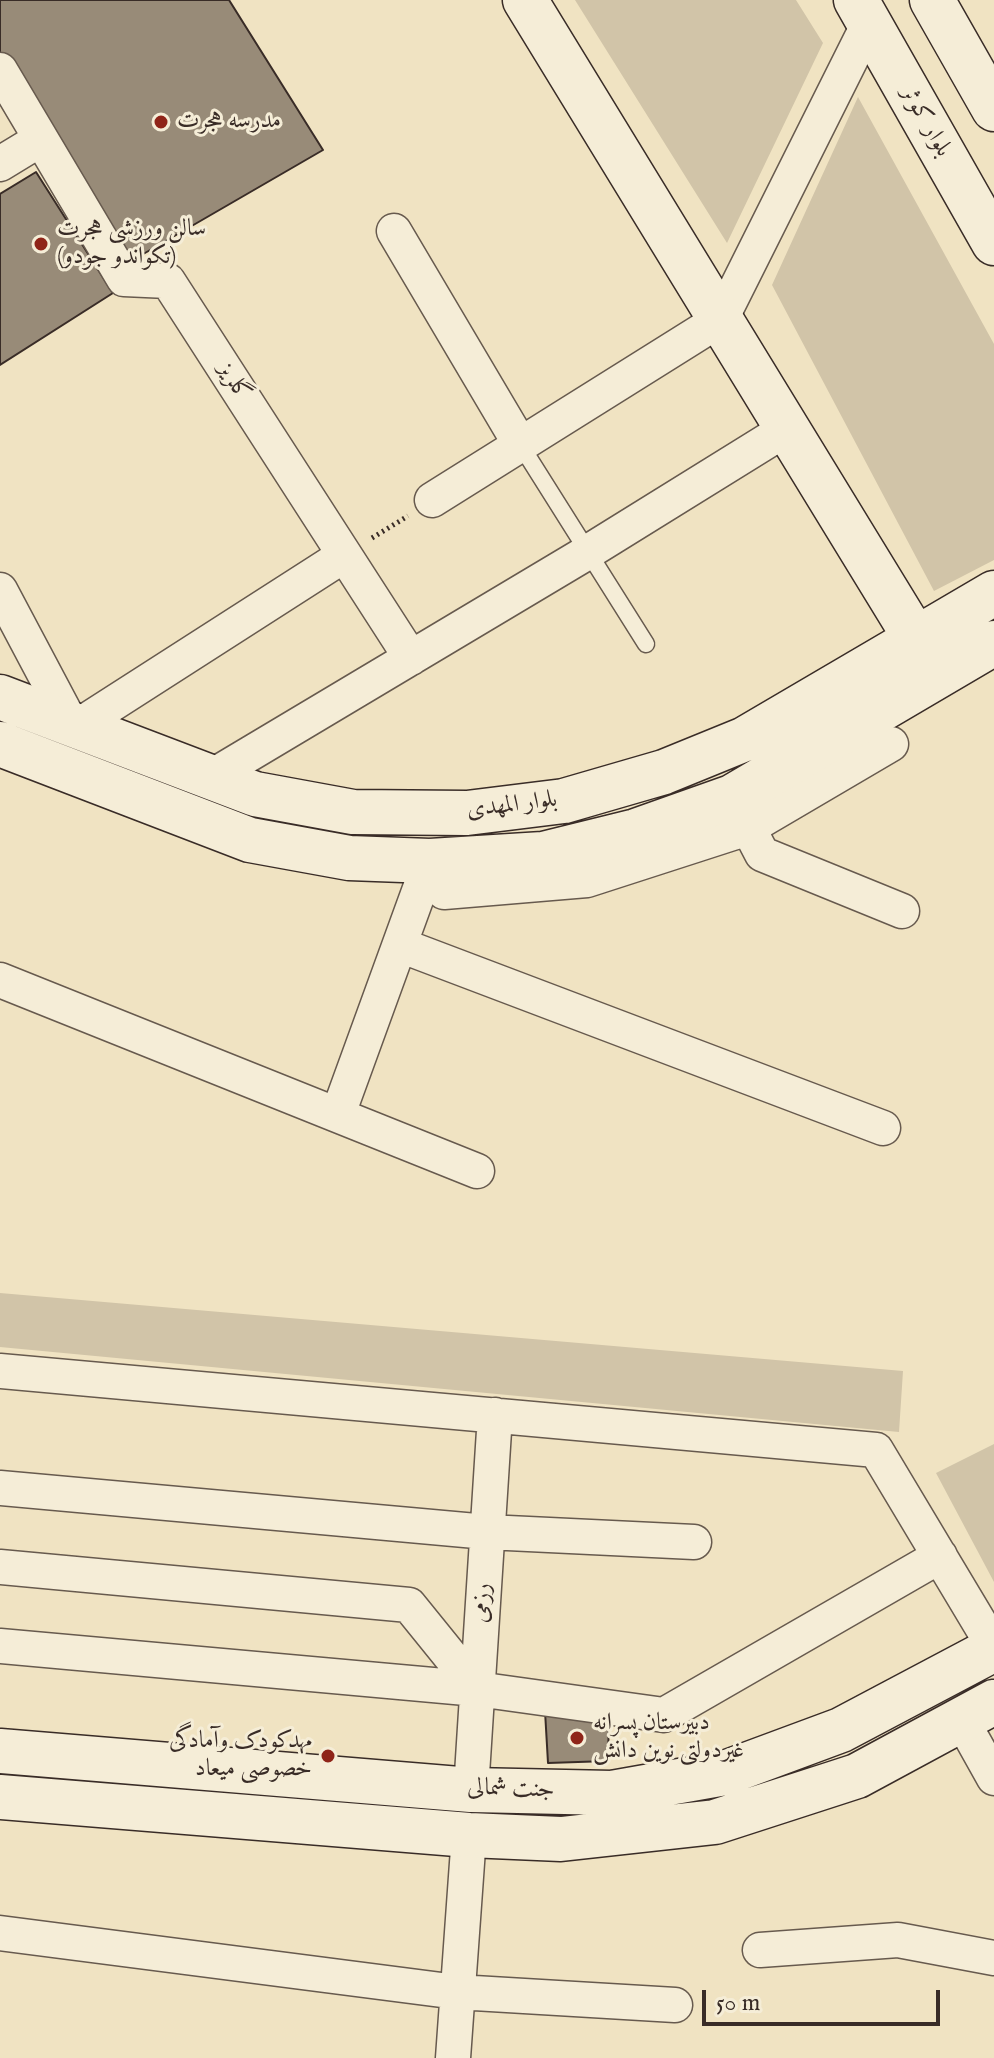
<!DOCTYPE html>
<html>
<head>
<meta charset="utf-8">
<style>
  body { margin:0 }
  #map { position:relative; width:994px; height:2058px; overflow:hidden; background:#f0e3c2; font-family:"IM FELL English",serif }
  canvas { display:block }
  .scale { position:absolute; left:702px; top:1990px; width:238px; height:36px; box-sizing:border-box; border:4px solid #392c27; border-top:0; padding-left:10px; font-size:24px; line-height:28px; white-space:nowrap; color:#392c27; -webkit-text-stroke:6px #f5edd7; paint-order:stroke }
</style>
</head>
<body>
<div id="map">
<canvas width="994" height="2058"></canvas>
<div class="scale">50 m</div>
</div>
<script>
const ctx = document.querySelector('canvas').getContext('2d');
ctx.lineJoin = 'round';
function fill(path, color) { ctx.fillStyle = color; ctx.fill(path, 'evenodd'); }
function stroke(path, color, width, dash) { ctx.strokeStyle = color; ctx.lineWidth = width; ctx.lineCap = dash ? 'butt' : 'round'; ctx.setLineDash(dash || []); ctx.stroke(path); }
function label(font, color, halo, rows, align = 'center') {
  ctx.font = font + ' "IM FELL English",Amiri,serif'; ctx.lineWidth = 6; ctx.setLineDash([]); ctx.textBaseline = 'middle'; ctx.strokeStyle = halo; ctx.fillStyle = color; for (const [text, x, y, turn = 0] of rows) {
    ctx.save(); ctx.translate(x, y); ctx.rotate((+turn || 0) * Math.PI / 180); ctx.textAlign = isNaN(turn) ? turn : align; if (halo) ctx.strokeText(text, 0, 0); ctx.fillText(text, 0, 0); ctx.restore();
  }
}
const green = new Path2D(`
  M575,0H796L823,43L727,243Z
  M858,97L994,344V560L934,591L772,285Z
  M0,1293L903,1371L899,1432L0,1347Z
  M994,1444V1582L936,1473Z`);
const building = new Path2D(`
  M0,0H229L323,150L107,275L0,94Z
  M36,172L113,293L0,365V194Z
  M545,1711L609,1715L608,1761L548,1763Z`);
const path = new Path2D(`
  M372,538L408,516`);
const lane = new Path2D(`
  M520,444L646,644`);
const street = new Path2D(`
  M0,70L124,279L168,281L411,658
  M0,164L41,139
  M394,231L520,444
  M432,500L721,319L869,23
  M0,590L71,724
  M78,726L343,556
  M211,777L588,552L788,428
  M738,808L762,854L902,911
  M444,892L587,880L748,828L891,744
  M400,945L883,1128
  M0,980L477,1171
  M338,1114L430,861
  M0,1371L876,1450L994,1647
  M0,1488L487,1532L694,1542
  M0,1567L409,1605L477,1689
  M0,1646L477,1689L664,1715L940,1556
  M961,1719L994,1778
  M471,1790L495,1415
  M0,1933L457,1992L675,2005
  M760,1950L898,1940L994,1958
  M453,2058L469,1835`);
const secondary = new Path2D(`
  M525,0L916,639
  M856,0L994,243
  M932,0L994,109
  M0,697L255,794L353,812L467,813L564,801L664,772L745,739L994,593
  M0,744L250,840L349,858L430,861L543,854L636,831L732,797L994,643
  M0,1751L471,1790L612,1793L725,1773L841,1730L994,1649
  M0,1797L469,1835L561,1839L715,1822L857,1776L994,1702`);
const markers = [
  [161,122,8,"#8f2418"],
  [41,244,8,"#8f2418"],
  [577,1738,8,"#8f2418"],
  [328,1756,8,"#8f2418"]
];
const poiNames = [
  ["مدرسه هجرت",177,122],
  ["سالن ورزشی هجرت",57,230],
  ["(تکواندو جودو)",57,258],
  ["دبیرستان پسرانه",593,1724],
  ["غیردولتی نوین دانش",593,1752],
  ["مهدکودک وآمادگی",312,1742,"right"],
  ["خصوصی میعاد",312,1770,"right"]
];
const streetNames = [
  ["بلوار کوثر",925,122,60],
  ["گلریز",233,382,58],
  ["بلوار المهدی",512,806,-7],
  ["رزمی",483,1603,-86],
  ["جنت شمالی",511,1790,2]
];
fill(green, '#d1c4a8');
fill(building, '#988b78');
stroke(building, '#392c27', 2);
stroke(lane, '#675a4e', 19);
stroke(street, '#675a4e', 37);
stroke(secondary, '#392c27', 47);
stroke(path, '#392c27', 5, [2, 4]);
stroke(lane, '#f5edd7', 16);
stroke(street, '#f5edd7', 34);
stroke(secondary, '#f5edd7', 44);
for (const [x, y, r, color] of markers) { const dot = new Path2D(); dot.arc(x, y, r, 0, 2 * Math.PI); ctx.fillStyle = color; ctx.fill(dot); stroke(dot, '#f5edd7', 3); }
label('24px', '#392c27', '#f5edd7', poiNames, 'left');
label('24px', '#392c27', '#f5edd7', streetNames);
</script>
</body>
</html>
